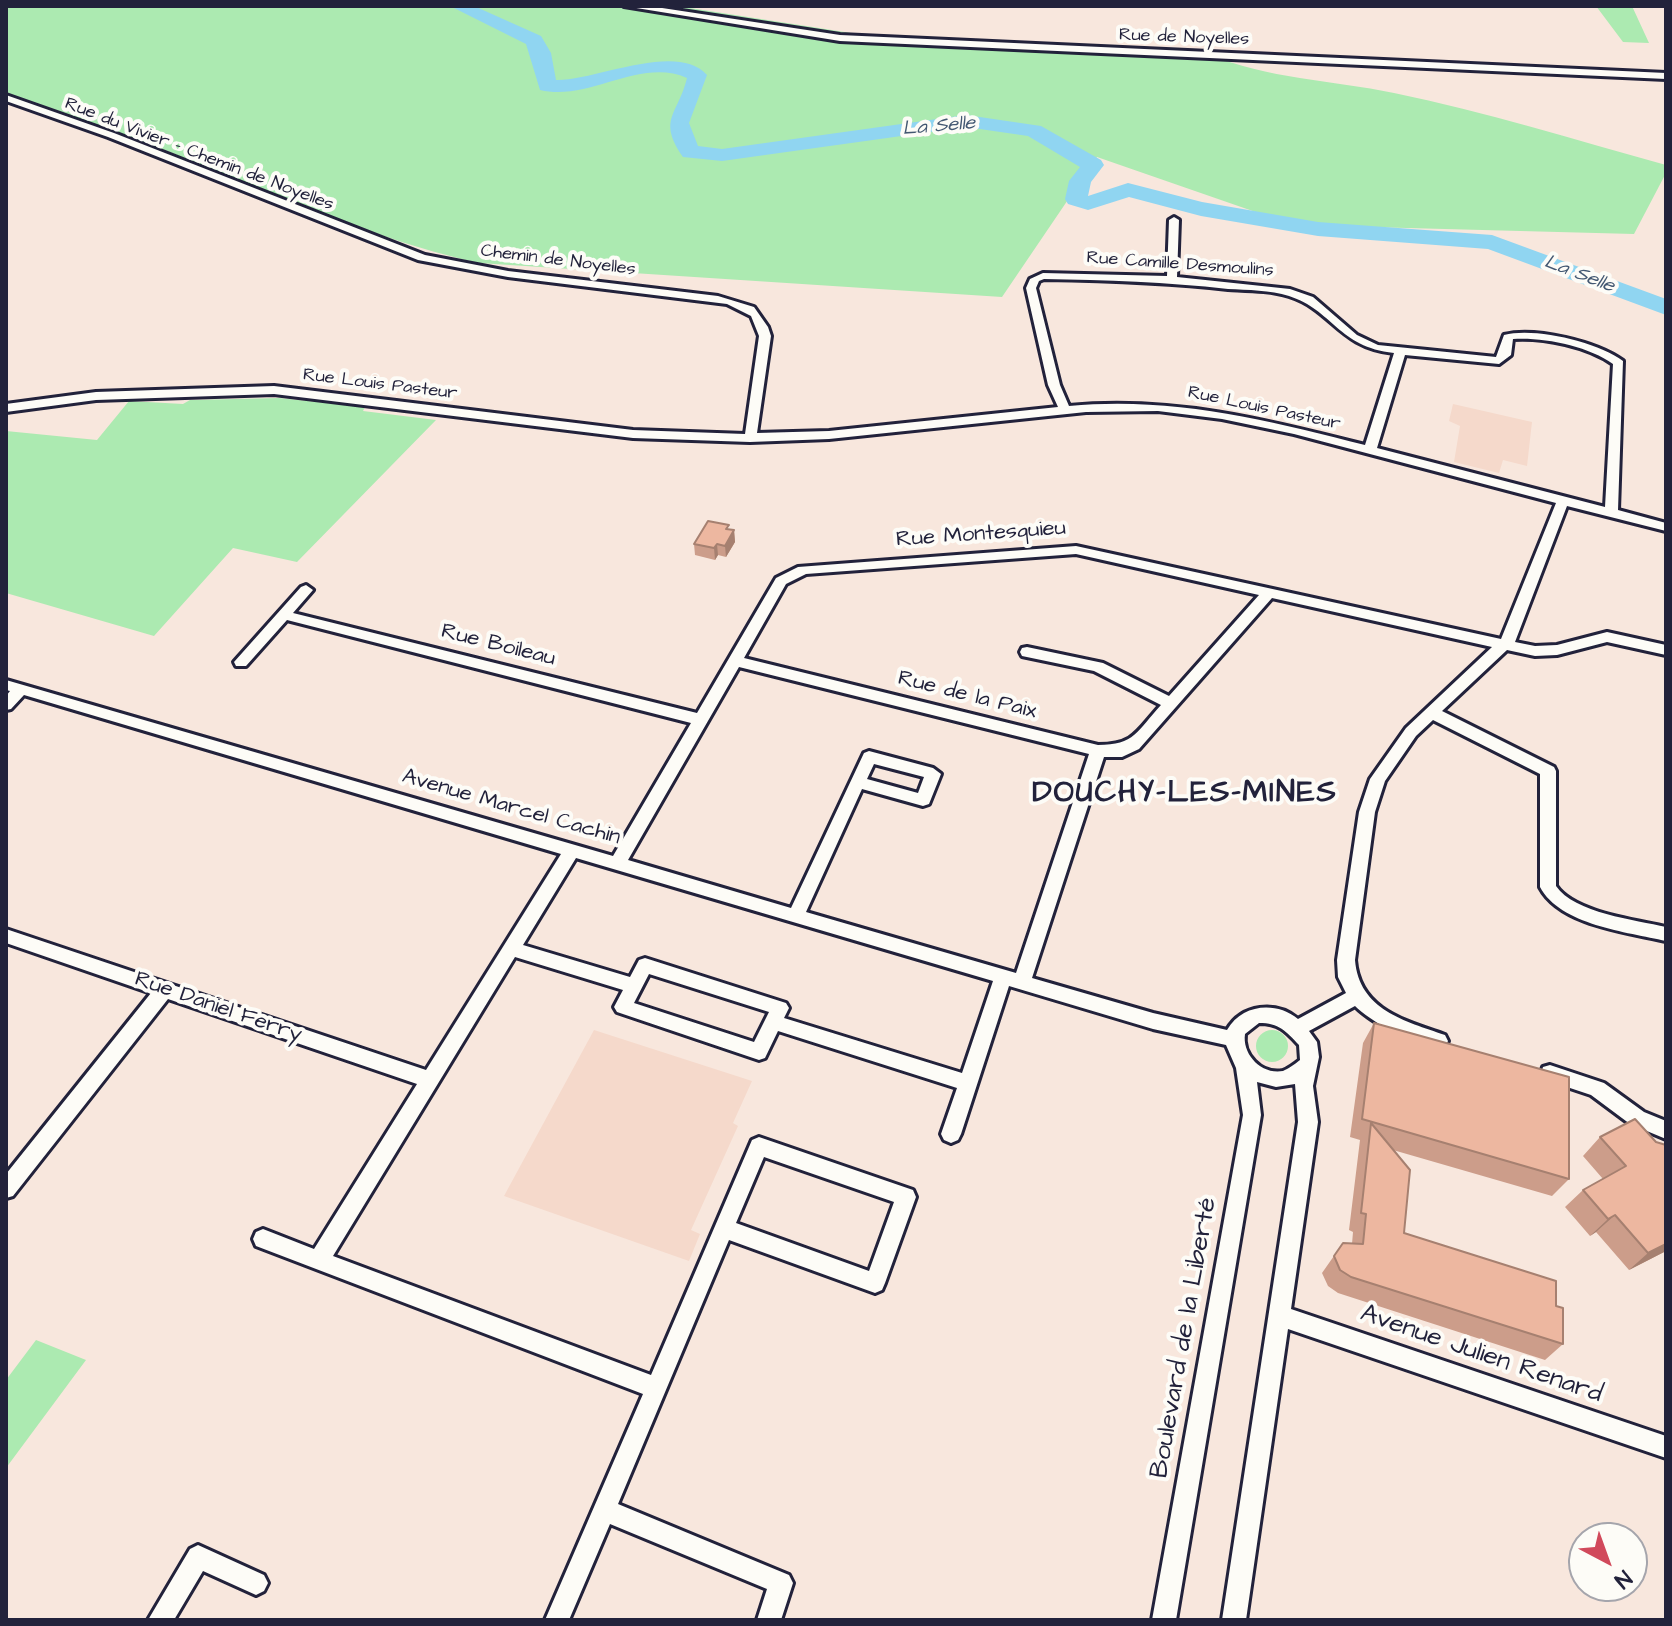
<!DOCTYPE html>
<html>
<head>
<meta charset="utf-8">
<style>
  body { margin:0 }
  #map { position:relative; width:1672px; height:1626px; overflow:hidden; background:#f8e7dd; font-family:"Architects Daughter",sans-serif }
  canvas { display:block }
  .frame { position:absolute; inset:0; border:8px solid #22223b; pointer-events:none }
  .north { position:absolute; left:1568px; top:1522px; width:80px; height:80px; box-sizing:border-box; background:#fdfcf7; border:2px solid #a5a5ac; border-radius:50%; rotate:139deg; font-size:22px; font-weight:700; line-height:32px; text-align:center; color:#22223b }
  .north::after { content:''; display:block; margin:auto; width:28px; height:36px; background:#d1495b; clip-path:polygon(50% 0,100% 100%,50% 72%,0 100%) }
</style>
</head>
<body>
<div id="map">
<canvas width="1672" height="1626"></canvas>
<div class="frame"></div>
<div class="north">N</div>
</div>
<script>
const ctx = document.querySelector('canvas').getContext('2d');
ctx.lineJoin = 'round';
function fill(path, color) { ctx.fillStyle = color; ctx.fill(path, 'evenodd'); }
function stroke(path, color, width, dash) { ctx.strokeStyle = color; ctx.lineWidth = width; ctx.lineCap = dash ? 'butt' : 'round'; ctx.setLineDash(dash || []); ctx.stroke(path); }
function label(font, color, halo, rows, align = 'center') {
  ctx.font = font + ' "Architects Daughter",sans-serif'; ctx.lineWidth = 8; ctx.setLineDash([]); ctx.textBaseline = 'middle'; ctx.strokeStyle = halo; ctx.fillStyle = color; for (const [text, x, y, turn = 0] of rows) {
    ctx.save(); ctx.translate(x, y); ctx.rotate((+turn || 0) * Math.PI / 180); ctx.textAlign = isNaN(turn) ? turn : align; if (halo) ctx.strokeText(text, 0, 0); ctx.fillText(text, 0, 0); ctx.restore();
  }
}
const built = new Path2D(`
  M1453,404L1532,422L1527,466L1503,460L1499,473L1454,462L1460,426L1449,421Z
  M594,1030L752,1081L733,1123L738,1126L691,1230L700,1234L689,1261L504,1196Z`);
const green = new Path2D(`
  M6,6H677L864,35L1208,54C1268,79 1331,80 1394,93C1486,112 1576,140 1666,165V173L1634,234L1293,225L1097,157L1002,297L479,263C315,227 170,135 6,101Z
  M1596,6H1632L1649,43L1623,42Z
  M279,398L365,407L363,411L436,420L297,562L233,548L154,636L6,593V431L97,440L129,401L183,404L190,400Z
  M1256 1046a16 16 0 1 1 32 0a16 16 0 1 1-32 0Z
  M36,1340L86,1360L6,1468V1380Z`);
const river = new Path2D(`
  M450,6H474L541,36L551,53L556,80C595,81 677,41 707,75L689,123L698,146L722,149L966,115L1041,126L1101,160L1104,165L1091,182L1088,196L1128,183L1202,202L1318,222L1492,235L1666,299V315L1488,249L1318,236L1201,216L1129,197L1088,210L1068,204L1065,199L1069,181L1080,167L1028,136L966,127L722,161L683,157C657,119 678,115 687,78C640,57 589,102 540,90L526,44Z`);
const minor = new Path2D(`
  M6,95L114,133L425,255L508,271L718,296L754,307L768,327L771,336L757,433L829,431L1058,407L1048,385L1026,288L1030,279L1043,273L1167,276L1169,220L1174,217L1179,220L1177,277L1290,289L1313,297L1357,335L1378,345L1496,357L1504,335C1535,327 1597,342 1623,361L1618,510L1666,523V531L1567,506L1515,642L1535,646L1557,645L1607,632L1666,645V655L1607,642L1557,655L1535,656L1507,650L1442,711L1554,767L1556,771V886C1574,913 1636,920 1666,927V941C1627,932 1560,925 1540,887V774L1433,720L1416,736L1385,781L1375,812L1355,960C1359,1010 1405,1021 1445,1035L1448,1041L1445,1047C1425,1054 1370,1021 1355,1006L1309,1031L1317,1042L1319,1057L1313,1086L1318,1122L1291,1309L1666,1436V1458L1288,1329L1246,1620H1222L1298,1122L1295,1084L1276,1087L1257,1082L1261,1115L1176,1620H1152L1243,1115L1236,1068L1226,1045L1153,1029L1009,986L961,1134L958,1140L951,1143L944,1140L941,1134L957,1088L778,1031L765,1058L759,1060L617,1012L614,1007L623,990L515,957L333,1256L651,1375L752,1140L759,1137L913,1190L916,1197L885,1283L882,1290L875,1293L729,1240L618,1504L789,1575L793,1583L781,1620H757L767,1589L610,1524L569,1620H545L643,1394L256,1246L253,1239L256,1232L263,1229L314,1249L417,1084L168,999L13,1196L6,1198V1174L151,993L6,943V929L426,1070L561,854L24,695L11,709L6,710V696L10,691L6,690V680L613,856L691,723L287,620L246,666H236L234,662L301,587L306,585L313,590L293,613L697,713L776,578L798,567L1076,546L1501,639L1556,503L1294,434L1222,419L1158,411L1086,412L829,439L750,442L633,438L274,394L96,400L6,412V404L96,392L274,386L633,430L745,434L759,336L751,316L727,304L508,277L418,260L108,137L6,101ZM1044,279C1106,280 1167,282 1228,289C1248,290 1270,290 1289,296C1333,310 1338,347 1394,353L1365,445C1268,420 1171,396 1069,406L1060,385L1036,288L1039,281ZM1513,339C1544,337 1588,346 1613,364L1605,507L1377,448L1405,355L1499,364L1511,355ZM1076,554L1259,595L1169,696L1103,663L1027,647L1022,648L1020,652L1022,656L1094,671L1161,705C1137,731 1135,745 1098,745L744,658L786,584L806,574ZM1272,598L1492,647L1406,728L1370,779L1359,812L1337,960L1338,977L1346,993L1298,1019C1276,1001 1242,1004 1227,1030L1153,1013L1032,978L1104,757H1122L1139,749ZM739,667L1089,754L1016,973L806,912L862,789L923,806L929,804L941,774L933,768L869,751L864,753L791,908L628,860ZM874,764L924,777L918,793L867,779ZM576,858L993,981L962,1073L784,1018L789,1008L786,1003L645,958L639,960L630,977L523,945ZM649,974L769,1012L754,1042L634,1003ZM1259,1023C1279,1023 1286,1031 1299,1045L1300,1060C1295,1064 1288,1069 1283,1071C1261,1075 1242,1054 1245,1034ZM764,1157L894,1202L869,1271L736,1223Z
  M1550,1065L1604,1083L1644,1112L1666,1121V1139L1630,1124L1591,1095L1543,1079L1541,1073L1543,1067Z
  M198,1545L264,1575L268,1583L264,1591L256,1595L203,1571L174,1620H148L190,1549Z`);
const tertiary = new Path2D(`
  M624,6H649L840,35L1666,73V79L840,41Z`);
const wall = new Path2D(`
  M729,529L734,530L735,542L726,557L718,555L715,560L695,555L694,544Z
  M1374,1023L1569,1179L1552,1196L1393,1150L1404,1233L1556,1306L1563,1344L1545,1360L1338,1293L1328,1286L1322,1273L1343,1243L1352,1244L1353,1232L1349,1230L1360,1140L1350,1137L1363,1043Z
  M1600,1137L1656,1142L1666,1145V1251L1629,1270L1596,1232L1590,1236L1565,1207L1583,1190L1603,1179L1583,1156Z`);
const shadedWall = new Path2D(`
  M734,530L735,542L726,557L725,546Z
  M717,544L718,555L715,560L714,548Z
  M1615,1215L1596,1232L1590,1236L1608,1219Z
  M1666,1244V1251L1629,1270L1648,1253Z`);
const building = new Path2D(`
  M708,521L729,525L726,529L734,530L725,546L717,544L714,548L694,544Z
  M1374,1023L1569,1077V1179L1362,1119Z
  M1635,1119L1656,1142L1666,1145V1244L1648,1253L1615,1215L1608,1219L1583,1190L1626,1166L1600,1137Z
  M1371,1123L1410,1170L1404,1233L1556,1281V1306L1563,1308V1344L1351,1277L1340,1270L1334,1256L1343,1243L1363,1244L1366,1214L1361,1213Z`);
const farStreetnames = [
  ["Rue de Noyelles",1184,38,2],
  ["Rue du Vivier - Chemin de Noyelles",199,155,21],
  ["Chemin de Noyelles",558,261,7],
  ["Rue Camille Desmoulins",1180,265,4],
  ["Rue Louis Pasteur",380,385,7],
  ["Rue Louis Pasteur",1264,409,12]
];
const farWaternames = [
  ["La Selle",939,127,-5],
  ["La Selle",1579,275,21]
];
const streetNames = [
  ["Rue Montesquieu",981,535,-4],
  ["Rue Boileau",498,646,14],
  ["Rue de la Paix",967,696,14],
  ["Avenue Marcel Cachin",511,808,16],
  ["Rue Daniel Ferry",218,1008,19]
];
const nearStreetnames = [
  ["Boulevard de la Liberté",1185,1338,-80],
  ["Avenue Julien Renard",1481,1355,19]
];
const districtNames = [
  ["DOUCHY-LES-MINES",1185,795]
];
fill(built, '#f5d9cb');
fill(green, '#aceab1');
fill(river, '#90d5f1');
stroke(minor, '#22223b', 6);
stroke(tertiary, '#22223b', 6);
fill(minor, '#fdfcf7');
fill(tertiary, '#fdfcf7');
fill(wall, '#cc9d8a');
fill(shadedWall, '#a68070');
fill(building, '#edb7a0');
stroke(building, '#a68070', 2);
label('18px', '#22223b', '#fdfcf7', farStreetnames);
label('italic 20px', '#435872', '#fdfcf7', farWaternames);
label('22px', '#22223b', '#fdfcf7', streetNames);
label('26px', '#22223b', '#fdfcf7', nearStreetnames);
ctx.letterSpacing = '2px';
label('bold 30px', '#22223b', '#fdfcf7', districtNames);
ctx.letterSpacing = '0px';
</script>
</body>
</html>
